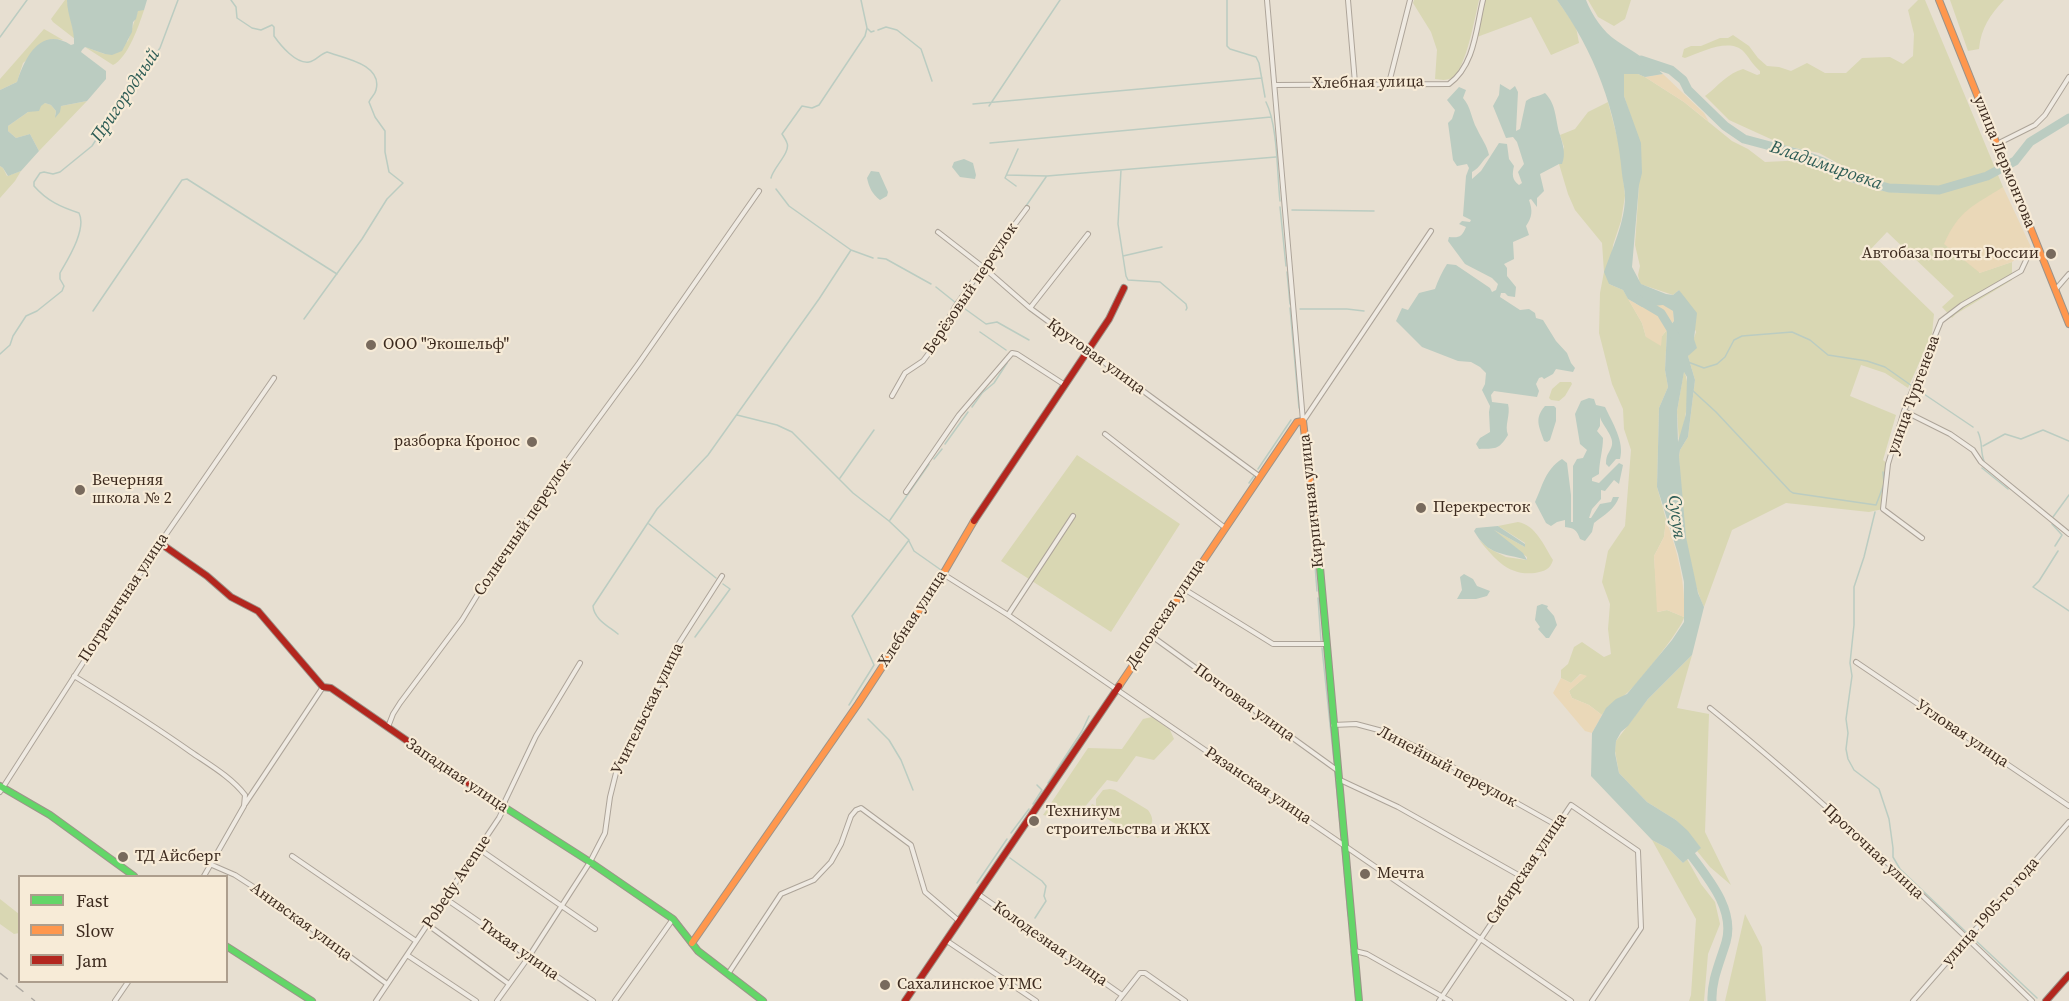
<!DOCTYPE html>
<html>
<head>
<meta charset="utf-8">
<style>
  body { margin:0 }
  #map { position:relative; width:2069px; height:1001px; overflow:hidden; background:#e7dfd1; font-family:"Source Serif 4",serif }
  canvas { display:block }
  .legend { position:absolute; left:18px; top:875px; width:210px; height:108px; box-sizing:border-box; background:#f7ebd7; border:2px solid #ad9e8d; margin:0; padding:8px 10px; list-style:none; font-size:18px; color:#3d2b1f }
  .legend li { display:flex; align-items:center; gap:12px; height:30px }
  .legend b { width:30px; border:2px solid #ad9e8d }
</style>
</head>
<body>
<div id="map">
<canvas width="2069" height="1001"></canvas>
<ul class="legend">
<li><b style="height:8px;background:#63d668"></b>Fast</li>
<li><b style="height:8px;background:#ff974d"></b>Slow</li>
<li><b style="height:8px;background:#b3261e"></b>Jam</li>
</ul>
</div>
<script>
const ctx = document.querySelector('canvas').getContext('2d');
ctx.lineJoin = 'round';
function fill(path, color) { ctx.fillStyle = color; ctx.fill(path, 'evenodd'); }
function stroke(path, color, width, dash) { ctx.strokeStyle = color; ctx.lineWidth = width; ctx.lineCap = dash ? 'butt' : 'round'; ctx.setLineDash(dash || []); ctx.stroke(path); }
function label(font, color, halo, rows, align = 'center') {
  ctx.font = font + ' "Source Serif 4",serif'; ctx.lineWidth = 4.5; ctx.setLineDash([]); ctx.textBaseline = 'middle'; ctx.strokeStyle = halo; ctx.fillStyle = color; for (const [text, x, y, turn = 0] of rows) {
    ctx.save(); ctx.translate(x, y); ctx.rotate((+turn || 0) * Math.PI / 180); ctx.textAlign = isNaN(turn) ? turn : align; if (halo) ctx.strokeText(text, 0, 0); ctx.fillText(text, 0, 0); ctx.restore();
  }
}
const green = new Path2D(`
  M65,0H67L75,39L53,22L51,19Z
  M1414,0H1479C1475,17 1466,68 1453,77C1448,81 1441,80 1435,79L1437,50L1431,32L1413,3Z
  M1485,0H1557L1576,27L1579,43L1551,55L1531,17L1477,37Z
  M1588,0H1631L1625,19L1614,26L1598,17Z
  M1918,0H1925L2003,187L1979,273L2012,262V280L1956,314L1952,318L1942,307L1954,296L1887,232L1869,251L1934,314L1932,334L1908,388L1885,373L1861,365L1850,396L1896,415L1883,460L1888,464L1883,509L1869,512L1786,503L1732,530L1704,607C1685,565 1681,502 1679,456L1680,450L1688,437L1695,380L1688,356L1696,332L1679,290L1673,295L1640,284L1638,275L1640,266L1635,245L1639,185L1632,120L1624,96V74H1638L1645,77L1684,102L1732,141L1748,149L1765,162L1806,160L1844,180L1875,190L1900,193L1854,172L1819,153L1786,146L1729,120L1705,96C1718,86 1728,73 1743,69L1757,75L1760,74V71C1753,65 1750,59 1744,52C1730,37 1702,52 1685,58L1682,57L1684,49L1691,46H1701L1720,38H1728L1733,35L1749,46L1758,58L1767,66L1779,67L1791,71L1807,63L1825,73H1846L1862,58L1890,57L1903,64L1913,56L1914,34L1908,10Z
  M1950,0H2004C1990,15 1981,28 1979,49L1968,51Z
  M138,10H144C139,25 128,58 113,65L85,47L105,54L128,41Z
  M44,29L63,40L52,39L23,63L17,82L0,90V79Z
  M87,101L39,151L30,134L16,138L8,131V126L28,112L45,103L51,105L56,111L55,116L61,106Z
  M1608,102L1620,148L1625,196L1621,221L1613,245L1609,284L1623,290L1642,323L1646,337L1662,336L1667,330L1665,370L1668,387L1659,408L1657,487L1666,519L1664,537L1654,556L1658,612L1667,610L1684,617C1684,626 1635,688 1626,694C1616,702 1608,704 1602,715L1589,705L1572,698L1569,691L1586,676L1580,674L1571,683L1561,678V670L1568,664L1574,647L1582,642L1604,657L1611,654L1608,629L1610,604L1602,582L1608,551L1625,526L1631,450L1624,429L1623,409L1612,384L1599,333L1600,293L1604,272L1602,243L1575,210L1568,194L1559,164L1564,147L1560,135L1575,129L1588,112Z
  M0,166L3,168L7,176L21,171L15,181L0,198Z
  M1684,371C1692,387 1685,425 1679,442L1677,411Z
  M1560,382H1571L1572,384L1565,396L1559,401L1551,400L1549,398L1552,389Z
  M1077,455L1180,524L1111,632L1001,561Z
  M1518,522C1536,525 1544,546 1553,560C1550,570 1544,571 1535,573C1508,576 1495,559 1479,540L1490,549L1506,557L1527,560V557L1493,532L1494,530L1525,547V543L1498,526Z
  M1692,655L1677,708L1709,714L1705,832L1731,885L1710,867L1697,851L1700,847L1676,820L1647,802L1619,773L1615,751L1616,741L1648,699Z
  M1152,717L1170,730L1174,739L1154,760L1136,756L1117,782L1107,780L1079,814L1054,817L1043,815L1088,748L1122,749L1143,719Z
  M1110,789L1115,790L1148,810C1159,825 1146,829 1138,838L1090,808L1092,804L1096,806V799L1103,790Z
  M1652,840L1669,849L1683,863L1687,859L1701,884L1715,902L1720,924L1708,954L1704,1001H1689L1691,995L1696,919Z
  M0,899L19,914V933L14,934L0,924Z
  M1745,914L1762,947L1766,1001H1725Z`);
const sand = new Path2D(`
  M1663,74L1704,113L1709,122L1684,102L1645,77Z
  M2003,187L2031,247L2012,262L1980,273L1944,244C1959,210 1973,206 2003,187Z
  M1628,299L1642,307L1663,304L1673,311L1674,321L1662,336L1661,346L1646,337L1642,323Z
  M1666,519C1677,551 1686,582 1684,617L1667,610L1657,612L1654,556L1664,537Z
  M1581,674L1587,676L1569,691L1572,698L1589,705L1602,715L1592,733L1585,731L1553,693L1561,678L1571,683Z`);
const water = new Path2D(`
  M67,0H147L144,10L138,11L136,19L133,22L132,32L122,51L112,55L105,54L85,47L82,50L81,52L106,71V79L87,101L61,106L60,112L55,118L56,111L51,105L45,103L41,106L39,111L28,112L8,126V131L16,138L30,134L39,151L21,171L8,176L3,168L0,166V90L17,82C25,57 41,26 71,45L74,44C75,29 67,15 67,0Z
  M1557,0H1586C1592,15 1603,32 1617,41C1633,52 1649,60 1663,74L1645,77L1638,74H1624V96L1641,143L1642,173L1639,185L1632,267L1641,284L1666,294L1673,295L1679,290L1697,313L1694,339L1697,348L1688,356L1695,380L1688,437L1680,450L1679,456L1686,537L1698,593L1704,607L1692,655L1648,699L1628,726L1621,732L1616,741L1615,753L1619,773L1647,802L1676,820L1688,831L1701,848L1683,863L1669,849L1652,840L1591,776L1592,733L1606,708L1616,699L1627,694L1672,640L1684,622V582L1678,554L1657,487L1659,408L1668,387L1665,370L1667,330L1674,321L1673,311L1663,305L1642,307L1628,299L1623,290L1609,284L1604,272C1612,249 1625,222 1625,197C1625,190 1623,182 1622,174C1617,111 1594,51 1557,0ZM1684,372L1687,377L1686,414L1678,442L1677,411Z
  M1500,84L1510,90L1515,86L1518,92L1516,131L1520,129L1526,101C1532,96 1538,97 1545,93C1557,105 1555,120 1560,135C1563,145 1566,154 1562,164H1559L1540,174L1544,191L1537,198V207L1531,199L1529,200C1533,211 1532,217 1526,226L1529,235L1513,242L1514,259L1504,264L1507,268V276L1516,287L1515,297L1508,296L1505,293H1501L1500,297L1520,310L1529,309L1535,313L1536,318L1543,320L1556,341L1567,353L1571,363L1575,368L1573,372L1556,369L1553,374L1544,379L1542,377L1539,378L1536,384L1539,391L1537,397L1494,391L1491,395L1492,402L1508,404C1511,415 1504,425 1508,435C1498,451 1495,448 1479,449L1476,444L1480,438L1490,432L1489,412L1490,406L1482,390L1485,384L1486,373L1480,367L1471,362L1458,361L1422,347L1396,321L1402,308L1408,310L1419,293L1435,289C1438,280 1442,272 1447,264L1456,265L1490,288L1492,292L1496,290L1498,284L1492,278L1465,264L1448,241L1449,237C1459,238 1462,237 1466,227L1459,224L1462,221L1470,222L1471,220L1463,216L1466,176L1469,168L1467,164L1457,166L1453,160L1448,123L1452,119L1455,110L1447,100L1459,87L1466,90L1463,98C1471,107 1471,118 1477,129C1481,138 1487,145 1489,155C1482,160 1481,167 1472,172V179L1481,171L1499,143L1507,144L1509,159L1514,166C1512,174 1512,180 1519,185L1522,183L1518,172L1524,164L1517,142L1513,137L1506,138L1493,106L1499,95Z
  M964,159L973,163L976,175L975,179L960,177L952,167L954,162Z
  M871,171L879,172L888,192L887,196L880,200C872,194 869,187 867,178Z
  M1589,398L1594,399L1596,405L1605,407C1612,422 1625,442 1620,459H1616L1609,467L1606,464C1606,453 1610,453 1612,445C1614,436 1602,425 1600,417V426L1597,431L1603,438C1603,450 1599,462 1599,474L1592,478V481L1599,483L1619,463L1623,465L1619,484L1614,480L1605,491L1601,490V499L1592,509L1589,518H1591L1600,504L1611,502L1613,497H1619C1615,509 1604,515 1594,523L1592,532L1585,541L1580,539C1577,530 1574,528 1565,527V520L1557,522L1551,526L1546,523L1535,502C1543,485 1545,470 1562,459L1567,463L1571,495V522H1573V466L1577,459L1583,458L1587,450L1580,444L1575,414L1581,401Z
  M1545,406H1554L1556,408V421L1550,440L1547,442L1544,441C1539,426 1534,419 1545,406Z
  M1498,526L1525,544V547L1494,530L1523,553L1527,560C1504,553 1488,556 1474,531L1476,528Z
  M1464,574L1473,579L1477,586L1490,591L1487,596L1476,599H1457L1462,590L1460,577Z
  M1542,604L1548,606L1547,608L1554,616L1557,625L1549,638H1546L1538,629L1540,627L1535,620L1537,606Z`);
const stream = new Path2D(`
  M231,0L236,7L237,18L252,28L261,30L272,25L274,27V36C281,46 296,64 309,62C316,61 320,54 327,52C343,58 383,64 376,90C375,95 371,97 369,102L375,117L385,131V152L389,172L403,183L387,199L362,239L304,319
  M1227,0V46L1230,49L1256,57L1259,63L1265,97
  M868,29L871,32L874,31
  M878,30L886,27L897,30L921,49L932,81
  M0,37L27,0
  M1266,102C1278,126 1277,174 1280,201
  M973,104L1262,78
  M989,106L1060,0
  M990,143L1271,117
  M1121,170L1118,224L1126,276L1128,280L1160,282L1186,304L1187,308L1186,310
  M1007,175L1047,176L1276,157
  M771,178C773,168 791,152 787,143C786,140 784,137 782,134L802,106L812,108L819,105L865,36L867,28L861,0
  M1016,186L1005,178L1018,149
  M1026,206L1046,177
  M1280,207L1286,266
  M1292,210L1374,211
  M851,250L873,258
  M1123,256L1162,247
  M878,258L886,259L931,284
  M1287,272L1290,304
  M936,287L956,303
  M961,306L986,324L997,322L1029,340
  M1290,308L1299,408
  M1300,309H1347L1364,311
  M93,311L182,180L187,179L337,274
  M980,332L1006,350
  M0,354L10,345L13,336L26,316L37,311L62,291L64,286L60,279V273C68,259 87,229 79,213C61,207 47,201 34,186V182L40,173L44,172L53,174L60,172L92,146L106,124L160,48L178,0
  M1688,362L1704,368L1717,364L1725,357L1734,340L1742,336L1792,332L1810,340L1828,355L1867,361L1885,367L1912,386
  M1692,390L1716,412L1790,491L1793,493L1876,505L1884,484L1883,472
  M1918,390L1973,427
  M972,407L982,393L994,383L1007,363
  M737,415L777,425L792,432L853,493L889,521L909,540L852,616L874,665L849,705
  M1978,432C1983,442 1980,451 1984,461
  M945,444L968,412
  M1983,446L2005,434L2021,439L2043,430L2069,441
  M934,459L942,449
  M1982,468L2008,489
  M1258,469L1291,420
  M840,478L874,430
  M1249,483L1254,476
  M1309,502L1314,546
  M1875,512L1864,557L1854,587V625L1850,663L1852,676L1846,719L1848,733L1846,749L1848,759L1854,770L1879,789L1889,819L1893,848V857L1900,869L1966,932
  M2053,517L2069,495
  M890,520L929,464
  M649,524L716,578
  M2052,524L2062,535L2055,546
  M909,541L914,551L941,570
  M2058,551L2039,581L2033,587L2069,611
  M1314,552L1317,591
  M1318,598L1321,641
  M618,634C608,626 594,619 593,606L657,509L708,455L819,299L851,250L789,206L776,189
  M695,637L730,589L723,584
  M1322,648L1334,762
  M868,719L889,740L901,760L913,790
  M1335,772L1341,836
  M1048,783L1082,731L1089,716
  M1033,804L1042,790L1037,785
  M1011,833L1029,809
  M1342,847L1348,916
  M1010,858L1042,881L1046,886L1044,896L1046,901L1035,918
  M977,883L1007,839
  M1973,938L2037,998
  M1351,951L1356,1001`);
const river = new Path2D(`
  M1641,60L1671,70L1683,80L1688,90L1725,126L1744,139L1804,155L1823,162L1856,179L1889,188L1939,190L1987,176L2015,161L2030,142L2069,118
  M1639,300L1661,313L1675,336
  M1685,847C1704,874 1736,907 1726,942C1720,962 1711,981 1712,1001`);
const street = new Path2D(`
  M1267,0L1303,421
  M1348,0L1355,83
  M1389,83L1410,0
  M1276,85L1449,84C1475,65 1476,28 1483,0
  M1997,144L2035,125L2045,115L2069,77
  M938,232L983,267L1030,308L1259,476
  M2056,289L2069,274
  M1030,308L1088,234
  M892,396L905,373L923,361L932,349L955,307L983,267L1027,208
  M1904,411L1950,434L1973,450L1981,462L2069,534
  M1304,420L1431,231
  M1105,434L1224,527
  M906,492L959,415L1012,353L1017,354L1065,385
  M1922,538L1883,509L1888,464L1904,411L1941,321L1962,305L2021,271L2028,256L2039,249
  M943,574L1008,615L1571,1001
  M1184,589L1273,644H1327
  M1008,615L1073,516
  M1153,637L1337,770
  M1856,662L2069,806
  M74,676C113,700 153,725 191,752C210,765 231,777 245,795L244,806L204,876
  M1710,708C1823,799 1928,900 2032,1001
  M1333,725L1356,724L1386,732L1426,752L1556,825
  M388,727L393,714L400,703L462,620L492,571L565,464L639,363L759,191
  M1338,779L1398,807L1522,877
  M0,792L160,543L274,378
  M245,804L323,687
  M479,849L595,929
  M292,856L416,941
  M212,865L235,875L266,895L387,984
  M978,894L1122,995
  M446,899C495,932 543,968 593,1001
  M428,925L509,984
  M947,941L1036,1001
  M1355,951L1367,954L1450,1001
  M407,955L476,1001
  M728,974L781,894L814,880L831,862L841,844L851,816L856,810L861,808L911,845L925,892L959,921
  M115,1001L128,982
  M376,1001L499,818L504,808L505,801L536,736L580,663
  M497,1001L528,958L590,862L605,833L610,797L618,765L646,713L674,651L722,576
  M615,1001L673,919
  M1118,1001L1140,973H1145L1185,1001
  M1439,1001L1571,805L1638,851L1641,928L1592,1001
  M1913,1001L2069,822`);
const fast = new Path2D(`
  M1318,545L1359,1001
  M0,786L50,815L134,876
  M487,796L590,862L673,919L698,951L763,1001
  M226,946L312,1001`);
const slow = new Path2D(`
  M1939,0L2069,324
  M1119,686L1297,422L1303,421L1318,545
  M692,943L858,704L943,574L974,521`);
const jam = new Path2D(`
  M974,521L1109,319L1124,288
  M160,543L207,576L231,597L258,611L323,687L331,688L487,796
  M905,1001L1119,686
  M2046,1001L2069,975`);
const rail = new Path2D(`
  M0,973L35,1001`);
const markers = [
  [2051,254,6,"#786a5d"],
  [371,345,6,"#786a5d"],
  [532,442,6,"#786a5d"],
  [80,490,6,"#786a5d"],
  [1421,508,6,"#786a5d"],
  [1034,821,6,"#786a5d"],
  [123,857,6,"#786a5d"],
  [1365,874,6,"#786a5d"],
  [885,985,6,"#786a5d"]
];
const streetNames = [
  ["Хлебная улица",1368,83,-1],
  ["улица Лермонтова",2004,162,68],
  ["Берёзовый переулок",971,289,-56],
  ["Круговая улица",1096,357,36],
  ["улица Тургенева",1914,395,-70],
  ["Кирпичная улица",1312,501,-96],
  ["Солнечный переулок",523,528,-56],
  ["Пограничная улица",124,598,-57],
  ["Деповская улица",1166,614,-56],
  ["Хлебная улица",913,619,-57],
  ["Почтовая улица",1244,703,36],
  ["Учительская улица",648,709,-64],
  ["Угловая улица",1962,734,34],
  ["Линейный переулок",1447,767,28],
  ["Западная улица",457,776,34],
  ["Рязанская улица",1258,786,34],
  ["Проточная улица",1873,852,43],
  ["Сибирская улица",1527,869,-56],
  ["Pobedy Avenue",457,882,-56],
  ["улица 1905-го года",1991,912,-49],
  ["Анивская улица",301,922,36],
  ["Колодезная улица",1050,944,35],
  ["Тихая улица",519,950,35]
];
const poiNames = [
  ["Автобаза почты России",2039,254,"right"],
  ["ООО \"Экошельф\"",383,345],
  ["разборка Кронос",520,442,"right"],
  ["Вечерняя",92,481],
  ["школа № 2",92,499],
  ["Перекресток",1433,508],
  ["Техникум",1046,812],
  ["строительства и ЖКХ",1046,830],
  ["ТД Айсберг",135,857],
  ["Мечта",1377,874],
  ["Сахалинское УГМС",897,985]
];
const waterNames = [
  ["Пригородный",126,96,-56],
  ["Владимировка",1826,166,19],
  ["Сусуя",1676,517,83]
];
fill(green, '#d9d7b3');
fill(sand, '#ead8b8');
fill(water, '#bbccc1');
stroke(stream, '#bbccc1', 1.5);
stroke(river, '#bbccc1', 9);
stroke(street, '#ada499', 6);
stroke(fast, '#9c9389', 8);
stroke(slow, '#9c9389', 8);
stroke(jam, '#9c9389', 8);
stroke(street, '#efeae2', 4);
stroke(fast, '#63d668', 6);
stroke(slow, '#ff974d', 6);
stroke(jam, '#b3261e', 6);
stroke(rail, '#aea9a2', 1.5, [10, 10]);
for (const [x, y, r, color] of markers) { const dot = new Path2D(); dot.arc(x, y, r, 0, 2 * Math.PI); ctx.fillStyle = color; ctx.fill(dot); stroke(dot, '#f7ebd7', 2); }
label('16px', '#3d2b1f', '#f7ebd7', streetNames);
label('16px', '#3d2b1f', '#f7ebd7', poiNames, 'left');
label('italic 18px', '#2e5d56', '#f7ebd7', waterNames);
</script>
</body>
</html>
